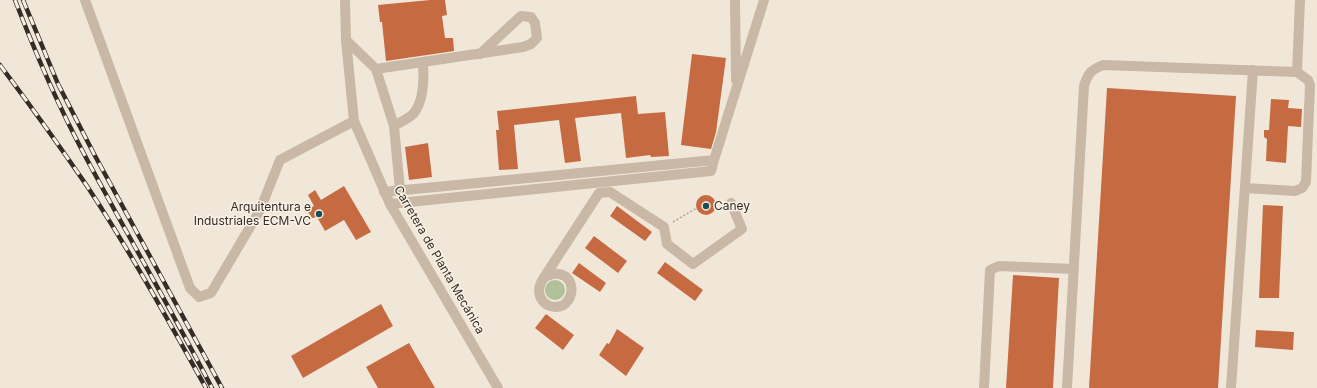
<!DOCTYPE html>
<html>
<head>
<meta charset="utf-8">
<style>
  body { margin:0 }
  canvas { display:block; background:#f1e7d9 }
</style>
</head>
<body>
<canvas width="1317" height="388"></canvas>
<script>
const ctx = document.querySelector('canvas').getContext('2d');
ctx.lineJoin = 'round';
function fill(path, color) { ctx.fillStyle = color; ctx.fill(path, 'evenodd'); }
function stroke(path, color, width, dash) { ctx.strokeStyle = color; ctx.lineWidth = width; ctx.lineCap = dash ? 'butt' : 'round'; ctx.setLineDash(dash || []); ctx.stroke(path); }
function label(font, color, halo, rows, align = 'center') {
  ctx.font = font + ' Inter,sans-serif'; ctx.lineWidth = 3; ctx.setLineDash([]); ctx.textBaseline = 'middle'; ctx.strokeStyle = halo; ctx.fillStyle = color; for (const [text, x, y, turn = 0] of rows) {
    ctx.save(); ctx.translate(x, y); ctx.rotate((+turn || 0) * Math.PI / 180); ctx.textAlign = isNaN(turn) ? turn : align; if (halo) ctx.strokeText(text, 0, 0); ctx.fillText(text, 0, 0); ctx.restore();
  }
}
const green = new Path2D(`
  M545 290a10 10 0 1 1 20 0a10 10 0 1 1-20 0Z`);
const building = new Path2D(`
  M430,0H445L447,15L442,16L445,38H453L454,51L386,61L382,22H380L378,5Z
  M692,54L726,58L716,132L711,149L681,145Z
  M1107,88L1236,96L1218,388H1089Z
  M636,96L638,114L665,112L669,156L651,157L650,155L626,158L621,113L575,118L581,161L565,163L559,120L514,125L518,169L499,170L496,130H499L497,111Z
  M1271,99L1289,100L1288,108L1302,109L1301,127L1288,126L1286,163L1266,161L1267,139L1264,137V130H1269Z
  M428,143L432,177L409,180L405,147Z
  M344,186L371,232L356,240L344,220L325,231L317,217L312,218L307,210L314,206L308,195L315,190L321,200Z
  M696 205a10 10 0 1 1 20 0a10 10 0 1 1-20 0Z
  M1263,205L1283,206L1279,298H1259Z
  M617,206L652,232L645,241L610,216Z
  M594,236L627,261L618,273L585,248Z
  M665,262L703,290L695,301L657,273Z
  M579,263L606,283L600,292L572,273Z
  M1013,275L1059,278L1053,388H1006Z
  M381,304L393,326L303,378L291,356Z
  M546,314L574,335L563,350L535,328Z
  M617,329L644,348L626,376L599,355L607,343L609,344Z
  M1256,330L1294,332L1293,350L1255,347Z
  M409,343L435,388H378L366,367Z`);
const path = new Path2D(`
  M673,222L697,208`);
const minor = new Path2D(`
  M85,0L190,288L199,297L211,293L260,210L280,160L354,121
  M345,0L346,40L354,121L390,204L498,388
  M735,0L736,80
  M346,40L376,69L394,126L400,190
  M376,69L523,47L531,44L537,38L535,23L531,17L521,16L480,54
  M394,126C400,122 408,119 413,114C424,102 424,77 423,62
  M714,160L764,0
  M1245,188L1295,191L1302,188L1306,182L1310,85L1308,80L1297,72
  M384,192L714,160L711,171L390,204
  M543,279C551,272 564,271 570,282C572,287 572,292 570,297C561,318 528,303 543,279L599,193L610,192L664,227L667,244L693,264L742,229L731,203
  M984,388L990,270L999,266L1074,269
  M1067,388L1084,86C1088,73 1091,70 1103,65L1297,72L1300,0
  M1231,388L1253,70`);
const rail = new Path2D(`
  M15,0C35,52 57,103 83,152C125,231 171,309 212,388
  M23,0L58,84L94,154L222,388
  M0,65C30,105 59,145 87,186C130,251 168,320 206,388`);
const markers = [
  [706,206,4,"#1c4e56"],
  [319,214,4,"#1c4e56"]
];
const poiNames = [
  ["Caney",714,206],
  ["Arquitentura e",311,207,"right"],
  ["Industriales ECM-VC",311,221,"right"]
];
const streetNames = [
  ["Carretera de Planta Mecánica",439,260,60]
];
fill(green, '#b0c099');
fill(building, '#c66a42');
stroke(path, '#b5a28f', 1.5, [2, 2]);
stroke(minor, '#c9b8a5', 10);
stroke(rail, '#342c26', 4.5);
stroke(rail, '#f9f1e5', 3, [9]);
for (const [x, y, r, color] of markers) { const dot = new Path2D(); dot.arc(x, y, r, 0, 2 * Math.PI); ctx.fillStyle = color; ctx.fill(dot); stroke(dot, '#f9f1e5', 1.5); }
label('12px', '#342c26', '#f9f1e5', poiNames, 'left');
label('12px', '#342c26', '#f9f1e5', streetNames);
</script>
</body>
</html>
